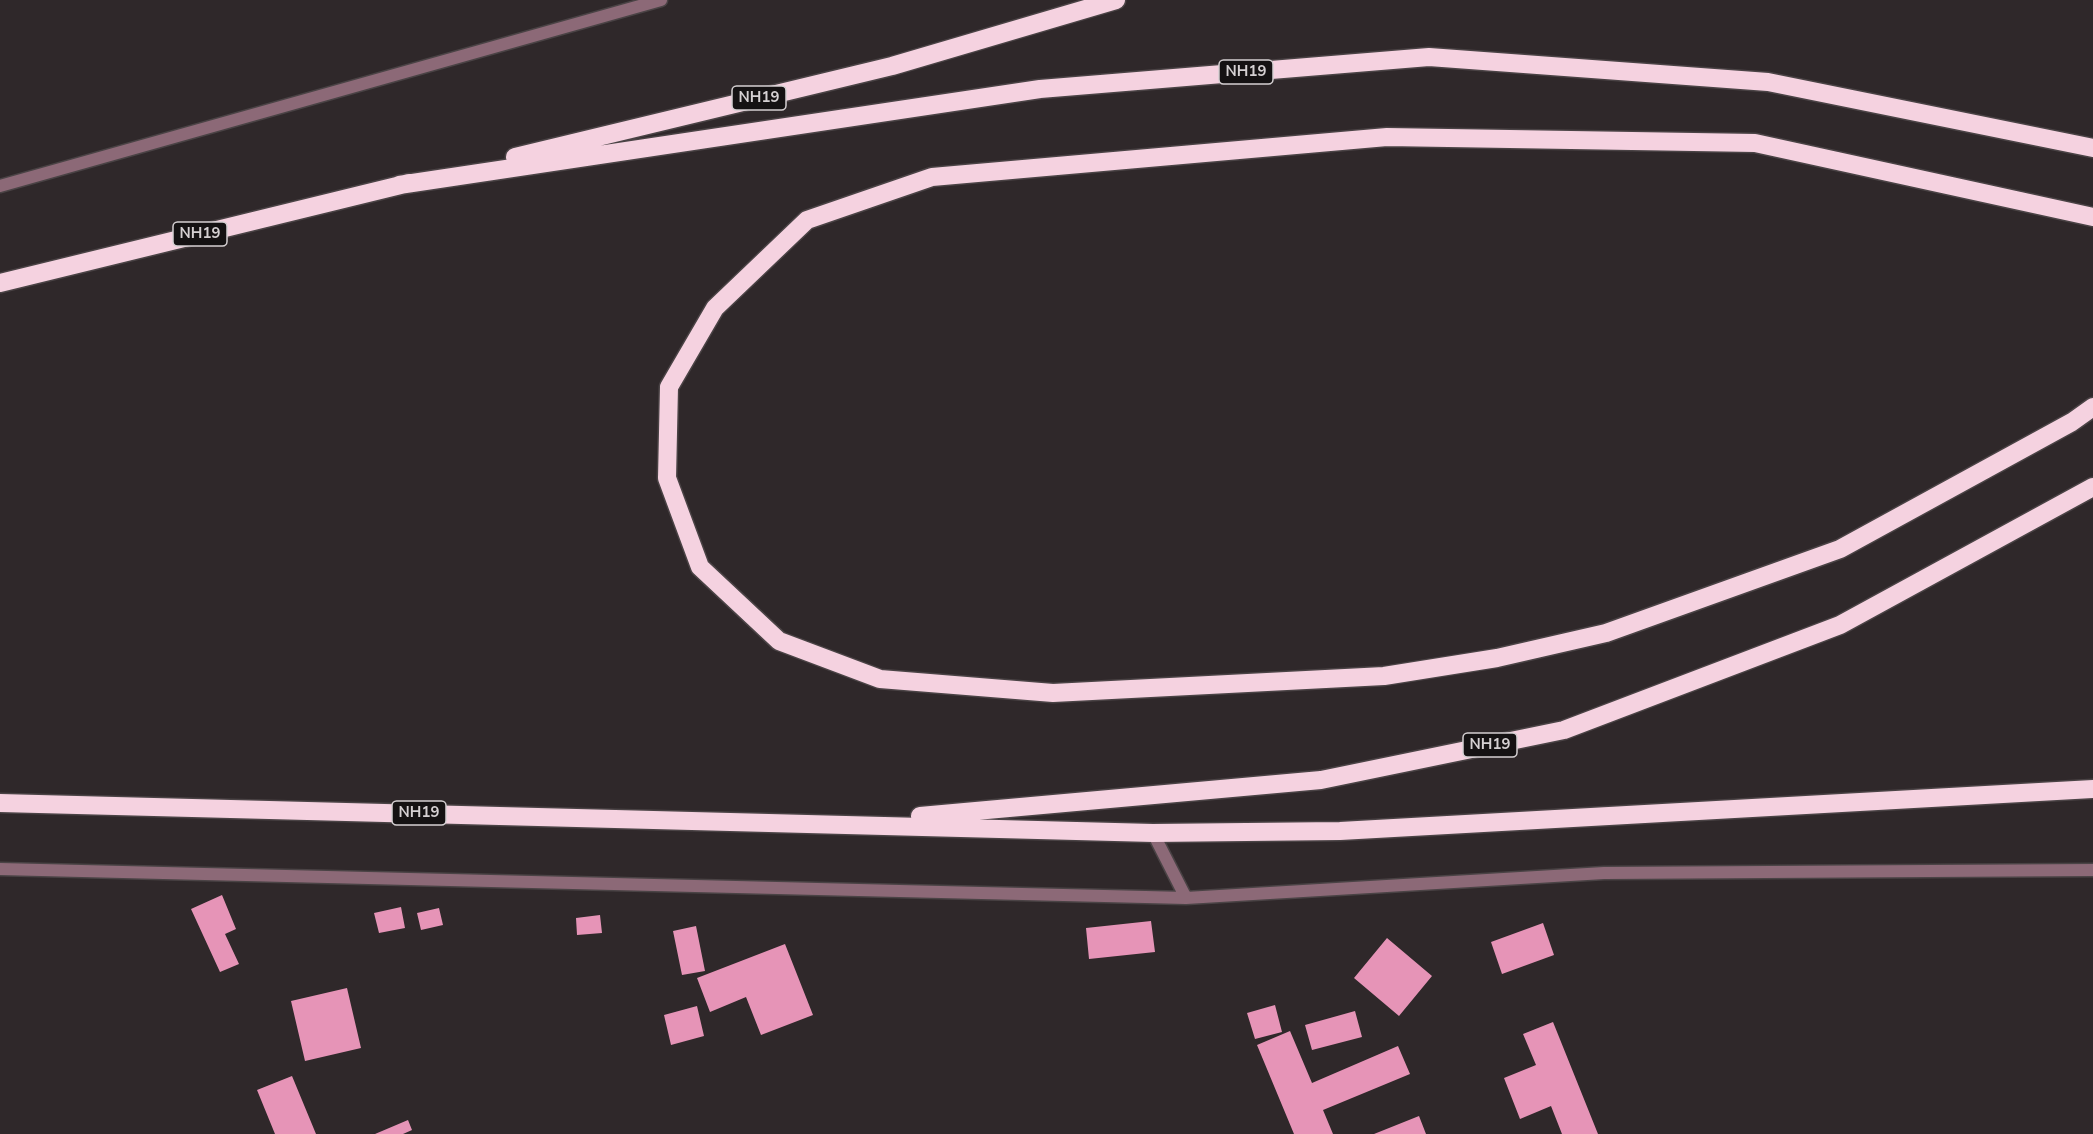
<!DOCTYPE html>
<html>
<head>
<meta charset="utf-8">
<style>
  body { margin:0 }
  canvas { display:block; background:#2f282a }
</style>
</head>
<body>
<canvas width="2093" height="1134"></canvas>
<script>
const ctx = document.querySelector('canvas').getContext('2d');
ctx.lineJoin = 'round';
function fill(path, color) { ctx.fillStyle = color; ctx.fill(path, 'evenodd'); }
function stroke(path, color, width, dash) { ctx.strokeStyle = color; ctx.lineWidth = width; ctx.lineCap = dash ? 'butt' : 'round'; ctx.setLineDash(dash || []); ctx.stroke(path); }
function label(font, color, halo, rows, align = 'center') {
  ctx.font = font + ' "Nunito Sans",sans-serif'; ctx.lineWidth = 6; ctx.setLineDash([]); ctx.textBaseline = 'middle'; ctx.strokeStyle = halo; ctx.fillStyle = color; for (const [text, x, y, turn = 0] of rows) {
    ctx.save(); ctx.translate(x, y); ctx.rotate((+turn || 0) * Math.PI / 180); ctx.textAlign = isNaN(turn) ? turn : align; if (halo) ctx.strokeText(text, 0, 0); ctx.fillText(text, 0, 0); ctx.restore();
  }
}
const building = new Path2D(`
  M222,895L236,929L225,934L239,964L220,972L191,909Z
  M401,907L405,928L379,933L374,913Z
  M439,908L443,925L421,930L417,913Z
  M600,915L602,933L577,935L576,918Z
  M1151,921L1155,952L1089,959L1086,928Z
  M1543,923L1554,955L1502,974L1491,942Z
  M696,926L705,971L682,975L673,931Z
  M1387,938L1432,976L1399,1016L1354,978Z
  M785,944L813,1015L761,1035L746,997L710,1012L697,978Z
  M347,988L361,1048L305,1061L291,1001Z
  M1275,1005L1282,1032L1255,1039L1247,1013Z
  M697,1006L704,1036L671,1045L664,1015Z
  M1355,1011L1362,1037L1312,1050L1305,1025Z
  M1553,1022L1598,1134H1562L1551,1106L1520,1119L1504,1078L1536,1065L1523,1034Z
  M1290,1031L1312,1083L1398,1046L1410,1074L1323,1110L1333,1134H1294L1257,1045Z
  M292,1076L316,1134H275L257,1090Z
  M1419,1116L1426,1134H1374Z
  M408,1120L412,1130L403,1134H375Z`);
const street = new Path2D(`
  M0,186L661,0
  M0,869L1186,898L1153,833
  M1186,898L1604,873L2093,870`);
const highway = new Path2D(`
  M515,157L892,66L1116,0
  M399,185L1040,89L1429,57L1768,82L2093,148
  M2093,217L1755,143L1387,137L932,177L807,220L715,308L669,387L667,478L700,567L779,641L880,679L1053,693L1384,676L1497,658L1606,633L1840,549L2072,422L2093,407
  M0,283L409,183
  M0,803L1153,833L1340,831L2093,789
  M920,816L1321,780L1564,730L1840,625L2093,487`);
const shields = [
  [1246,72,54],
  [759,98,54],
  [200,234,54],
  [1490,745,54],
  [419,813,54]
];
const shieldNames = [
  ["NH19",1246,72],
  ["NH19",759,98],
  ["NH19",200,234],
  ["NH19",1490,745],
  ["NH19",419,813]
];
fill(building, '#e694b7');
stroke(street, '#4a4345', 15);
stroke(highway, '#4a4345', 21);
stroke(street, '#8c6977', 12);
stroke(highway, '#f5d2e0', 18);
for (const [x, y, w] of shields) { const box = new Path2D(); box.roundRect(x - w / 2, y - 12, w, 24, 4.5); ctx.fillStyle = '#151213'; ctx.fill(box); stroke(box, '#d5d0d2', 1.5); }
label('bold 15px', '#d5d0d2', null, shieldNames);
</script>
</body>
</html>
